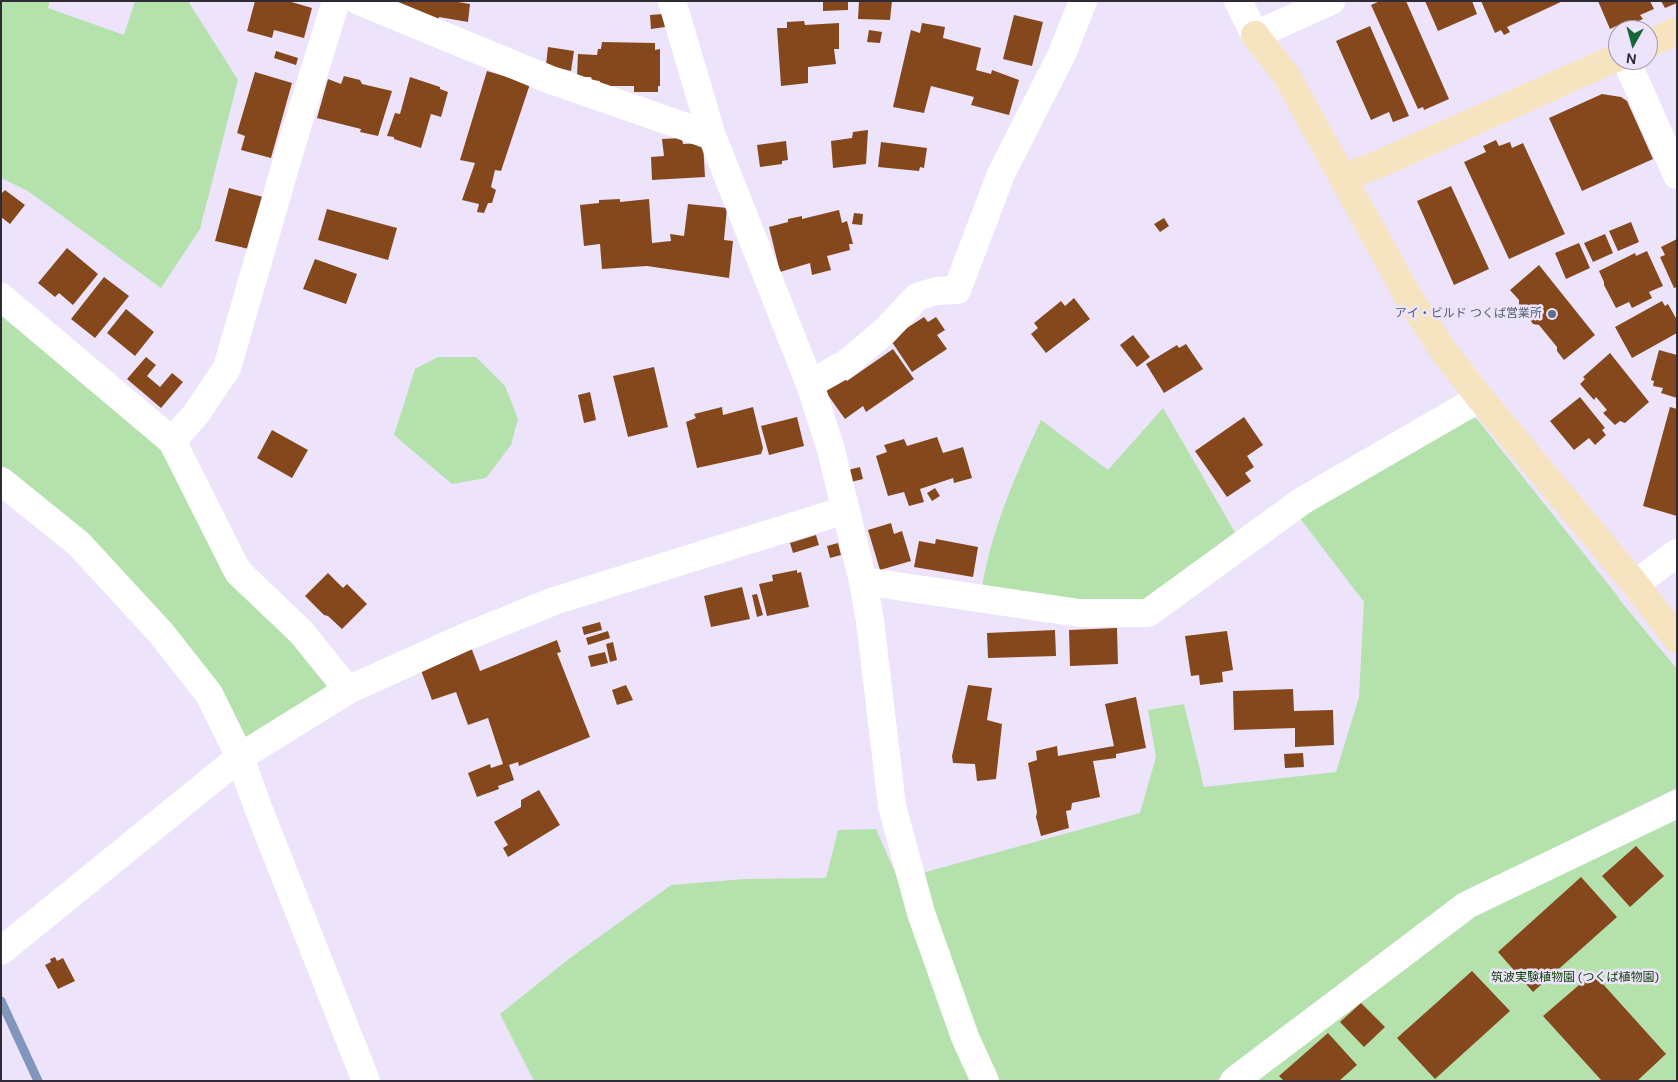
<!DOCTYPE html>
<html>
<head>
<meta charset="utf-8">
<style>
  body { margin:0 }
  #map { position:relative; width:1678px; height:1082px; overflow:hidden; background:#ede4fb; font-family:"DM Sans",sans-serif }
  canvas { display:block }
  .frame { position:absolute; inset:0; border:2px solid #2f2b36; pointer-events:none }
  .north { position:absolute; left:1608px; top:20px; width:50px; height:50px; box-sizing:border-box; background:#ede4fb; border:1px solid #a19aac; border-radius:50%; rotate:187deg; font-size:14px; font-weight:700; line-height:20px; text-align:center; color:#2f2b36 }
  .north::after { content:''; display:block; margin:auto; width:18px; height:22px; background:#166636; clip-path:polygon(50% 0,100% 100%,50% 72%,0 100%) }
</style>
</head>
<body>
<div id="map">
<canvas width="1678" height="1082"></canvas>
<div class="frame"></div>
<div class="north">N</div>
</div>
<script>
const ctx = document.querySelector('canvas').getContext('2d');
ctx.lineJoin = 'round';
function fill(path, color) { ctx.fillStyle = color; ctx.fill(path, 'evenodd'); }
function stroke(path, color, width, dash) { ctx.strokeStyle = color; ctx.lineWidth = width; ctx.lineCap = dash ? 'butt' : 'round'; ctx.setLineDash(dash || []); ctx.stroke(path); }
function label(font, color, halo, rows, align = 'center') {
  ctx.font = font + ' "DM Sans","Noto Sans JP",sans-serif'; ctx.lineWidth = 5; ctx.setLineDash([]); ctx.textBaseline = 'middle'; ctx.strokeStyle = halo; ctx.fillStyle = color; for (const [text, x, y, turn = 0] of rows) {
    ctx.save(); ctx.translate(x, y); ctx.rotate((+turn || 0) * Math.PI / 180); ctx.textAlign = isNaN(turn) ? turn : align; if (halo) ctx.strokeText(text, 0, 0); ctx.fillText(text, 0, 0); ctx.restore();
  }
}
const green = new Path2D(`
  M1,1H50L48,8L124,35L135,1H188L238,80L200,229L161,288L28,191L1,178Z
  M1,312L162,450L325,675L326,686L324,694L252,740L244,738L95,546L1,466Z
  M438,357H476L505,386L518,419L511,445L486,478L452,484L394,435L415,369Z
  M1163,408L1236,534L1145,606L1073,608L982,587C992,528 1016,474 1041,420L1108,470Z
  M1476,418L1616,594L1623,604L1677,669V788L1460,894L1216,1081H996L976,1037L922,873L1140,813L1156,757L1148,710L1184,704L1204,787L1336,772L1359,697L1364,602L1299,517L1463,420Z
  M1677,815V1081H1252L1476,913Z
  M876,829L897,877L971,1081H534L500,1014L570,958L671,885L745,879L826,878L838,830Z`);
const stream = new Path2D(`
  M1,1001L38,1081`);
const building = new Path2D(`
  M255,1H288L312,8L304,38L274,30L272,38L247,31Z
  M395,1H452L470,4L468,22L439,17L438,22Z
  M823,1H848V10L823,11Z
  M859,1H892L890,20L858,19Z
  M1380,1H1406L1449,99L1424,110L1423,107L1418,109L1371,5Z
  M1425,1H1472L1477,14L1438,31Z
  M1481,1H1563L1507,27L1510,32L1504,35L1501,30L1495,33Z
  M1598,1H1650L1654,9L1640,15L1643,19L1626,26L1625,22L1610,29Z
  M1661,1H1677V3L1665,8Z
  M663,14L665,27L651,29L650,15Z
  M1014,15L1043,22L1032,66L1003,59Z
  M804,21L805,25L839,23V49H834L836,64L808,67V83L781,86L777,28H787V22Z
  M922,23L945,27L943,38L981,48L976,70L991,74L992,70L1019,80L1009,115L971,105L974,97L931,86L924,113L893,107L911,30L920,33Z
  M1370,26L1409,116L1393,122L1389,112L1371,120L1336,41Z
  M869,30L882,32L880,43L867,42Z
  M602,42L655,43V50L660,49V86H658V92H634V86H599L600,81L592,80L591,77H577L578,54L597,55L598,49H601Z
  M548,47L574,51L571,71L546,65Z
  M276,51L298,58L296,65L274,58Z
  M487,71L530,84L501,171L495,170L491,187L496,190L492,203H488L484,213L477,212L479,204L462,200L475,163L460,160Z
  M255,72L292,83L271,158L241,150L245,136L237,133Z
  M344,76L360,80L362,84L392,91L378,136L360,132L361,129L317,118L328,79L341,84Z
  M410,77L440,87V89L448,92L441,117L431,114L421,148L394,139V137L387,136L395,113L400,114Z
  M1602,94L1621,97L1627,101L1653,159L1582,191L1549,118Z
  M868,130L866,164L833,168L831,141L852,138L853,132Z
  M682,138L683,144L703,143L705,177L652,180L651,157L664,156L662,139Z
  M1496,140L1499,146L1510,142L1512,148L1523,143L1565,234L1509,259L1464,162L1486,152L1483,146Z
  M786,141L788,160L782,161V164L760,167L757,145Z
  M881,142L927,148L924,168L920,167L919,171L878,167Z
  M1451,186L1489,269L1454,285L1417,201Z
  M229,188L263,197L249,249L215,241Z
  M5,190L25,205L10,224L1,217V194Z
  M620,199V202L649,199L652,243L671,241L670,234L684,236L688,204L727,208L724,240L733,241L729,278L647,266L602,269L600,244L584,246L580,205L599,203V200Z
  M327,209L397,228L388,260L318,240Z
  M839,210L842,223L847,221L853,244H849L850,250L827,256L831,270L812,275L810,263L780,272L769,227L788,222V219L802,216V219Z
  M854,213L863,214L862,225L852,224Z
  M1164,218L1169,226L1160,232L1154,224Z
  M1631,222L1639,242L1618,251L1609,231Z
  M1605,234L1613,253L1593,262L1584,243Z
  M1677,239V287L1674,288L1660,257L1665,255L1661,247Z
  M1579,243L1590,268L1566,279L1555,253Z
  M67,248L98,274L73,305L59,293L55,297L38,283Z
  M1647,251L1663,286L1649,292L1652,298L1632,308L1629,302L1616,308L1604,285V282L1599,271L1635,253L1636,256Z
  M315,259L357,274L346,304L303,289Z
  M1539,265L1595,335L1564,360L1557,351V347L1539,325L1533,324L1519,304V300L1510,290Z
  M104,277L129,296L95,338L71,319Z
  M1074,298L1090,319L1046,353L1031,334L1038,328L1034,323L1061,301L1065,306Z
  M1662,301L1665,306L1668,304L1677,320V333L1632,358L1615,327Z
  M126,309L154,332L135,356L107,333Z
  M924,317L928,322L936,317L945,330L937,335L947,349L912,372L890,339Z
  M1133,335L1150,357L1137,367L1120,345Z
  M1186,344L1203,369L1164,393L1146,364L1177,345L1179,348Z
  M893,349L914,379L866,412L863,406L845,419L825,391L844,378L847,381Z
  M1659,350L1677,355V398L1661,393L1663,388L1653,386L1654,381L1651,380Z
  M1610,353L1649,402L1625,423L1620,421L1615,425L1603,413L1607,410L1596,397L1594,400L1580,384L1585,379L1583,377Z
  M146,357L156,365L147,376L160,387L172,373L183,382L161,408L127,379Z
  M654,367L668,427L628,437L613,376Z
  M590,392L596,420L584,423L578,395Z
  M1580,397L1605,428L1602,430L1606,435L1595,445L1589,438L1574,450L1550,421Z
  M722,407L723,415L753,407L763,448L761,454L697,468L686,422L696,418L694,414Z
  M1670,407L1677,409V516L1643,506Z
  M797,417L804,446L769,455L761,426Z
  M1244,417L1263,445L1247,456L1254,467L1245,473L1251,481L1227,497L1195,451Z
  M272,430L308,450L292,478L257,458Z
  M937,437L943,453L963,447L972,478L954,483L953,478L920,489L924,502L909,506L904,492L888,496L876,456L887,452L884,445L904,439L907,446Z
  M860,467L863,479L851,482L848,470Z
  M935,488L940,496L932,501L927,493Z
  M891,523L894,534L902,531L911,561L880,570L868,530Z
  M816,535L819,545L793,553L790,543Z
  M936,539L978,547L973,577L914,567L919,541L935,544Z
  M838,543L841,555L830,558L827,546Z
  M797,570V573L801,572L809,607L767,616L759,584L773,581L772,575Z
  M328,573L343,588L347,584L367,604L342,629L328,616L324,615L305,596Z
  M742,587L750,619L711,627L704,596Z
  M757,594L763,615L757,617L752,595Z
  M600,622L602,630L584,635L582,627Z
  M1117,628L1118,664L1070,666L1069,630Z
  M1055,630L1056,656L988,658L987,633Z
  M608,631L610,638L588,645L586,638Z
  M1227,631L1233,670L1222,672L1223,682L1200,685L1199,675L1191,676L1185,636Z
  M557,640L561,652L557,653L590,737L519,766L518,762L509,765L514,780L498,786L499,789L477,797L468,773L490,764L491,768L503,764L488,718L468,725L456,692L432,700L419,665L471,647L480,671Z
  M613,642L617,660L610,662L606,644Z
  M605,652L608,663L591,667L588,656Z
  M626,685L633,700L617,705L612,690Z
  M968,685L992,688L987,720L1002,724L996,779L977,781L975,764L953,763L952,756Z
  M1293,689L1294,711L1333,710L1334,745L1295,747V728L1234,730L1233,691Z
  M1136,697L1146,748L1116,754V758L1093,761L1100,797L1072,803L1071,810L1066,811L1069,828L1041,836L1036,817L1037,812L1028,763L1037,760L1036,751L1057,746L1058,756L1114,746L1105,704Z
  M1303,753L1304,767L1285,768L1284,754Z
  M539,790L560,825L508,857L503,848L508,845L494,822L521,807V800Z
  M1636,846L1664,876L1630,907L1602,876Z
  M1581,877L1617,917L1533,992L1498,952Z
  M55,957L57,961L63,958L75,981L58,989L45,965L51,962L50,959Z
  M1472,971L1510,1011L1435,1079L1397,1038Z
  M1593,973L1666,1054L1637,1081H1602L1543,1016Z
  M1361,1003L1385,1027L1364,1047L1340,1022Z
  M1328,1033L1357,1065L1339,1081H1284L1279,1076Z`);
const street = new Path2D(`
  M359,1L551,80L712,136
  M672,1L712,136L810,384L831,450L863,581L870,621L892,806L921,913L965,1037L985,1081
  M1238,1L1255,35L1331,1
  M1626,60L1677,175
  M1,297L172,441L238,572L301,632L348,690
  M810,384L847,363L885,331L917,297L936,291L957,290L1001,174L1062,54L1083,1
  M172,441L196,414L227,368L290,150L336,1
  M1,481L79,544L161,633L209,694L240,757L257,805L366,1081
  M863,581L1079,613H1148L1302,501L1480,398
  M1635,584L1677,553
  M1,951L240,757L348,690L463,638L554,601L845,510
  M1234,1081L1467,905L1677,804`);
const secondary = new Path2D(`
  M1255,35L1286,75L1408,296L1442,349L1480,398L1635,584L1677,639
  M1648,44L1677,31
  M1343,178L1379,164L1618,57`);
const markers = [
  [1552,314,5,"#5c6f8a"]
];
const serviceNames = [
  ["アイ・ビルド つくば営業所",1542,314]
];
const parkNames = [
  ["筑波実験植物園 (つくば植物園)",1575,978]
];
fill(green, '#b5e1ad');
stroke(stream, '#8196bc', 9);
fill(building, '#84481c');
stroke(street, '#fff', 28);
stroke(secondary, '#f6e3c0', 28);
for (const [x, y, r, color] of markers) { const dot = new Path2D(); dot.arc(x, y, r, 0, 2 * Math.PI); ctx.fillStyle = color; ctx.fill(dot); stroke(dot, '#ede4fb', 2); }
label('12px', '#4e5e75', '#ede4fb', serviceNames, 'right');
label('12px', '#083c00', '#ede4fb', parkNames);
</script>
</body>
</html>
